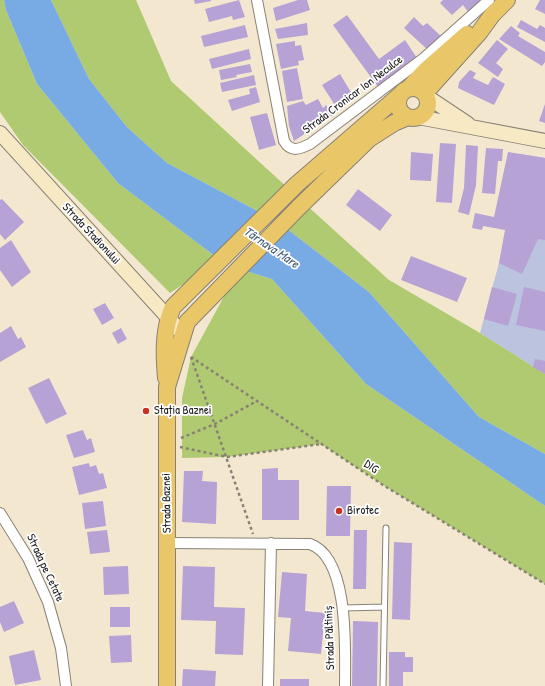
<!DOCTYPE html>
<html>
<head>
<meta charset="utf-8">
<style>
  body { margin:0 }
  canvas { display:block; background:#f4e7d0 }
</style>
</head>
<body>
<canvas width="545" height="686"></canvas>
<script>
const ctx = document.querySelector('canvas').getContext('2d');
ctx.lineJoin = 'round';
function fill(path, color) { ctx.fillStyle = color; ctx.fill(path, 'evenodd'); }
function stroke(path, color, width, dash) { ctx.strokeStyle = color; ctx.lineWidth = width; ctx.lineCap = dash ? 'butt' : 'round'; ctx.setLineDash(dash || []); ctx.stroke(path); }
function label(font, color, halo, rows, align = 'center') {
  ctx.font = font + ' "Patrick Hand",sans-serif'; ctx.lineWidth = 3.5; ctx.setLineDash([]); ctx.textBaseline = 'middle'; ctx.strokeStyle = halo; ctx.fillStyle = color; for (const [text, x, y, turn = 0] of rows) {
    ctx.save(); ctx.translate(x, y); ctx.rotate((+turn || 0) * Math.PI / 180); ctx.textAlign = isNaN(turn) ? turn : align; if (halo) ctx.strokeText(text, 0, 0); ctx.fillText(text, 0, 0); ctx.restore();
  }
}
const industrial = new Path2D(`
  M521,154L545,158V374L480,333L499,263Z`);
const green = new Path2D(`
  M0,0H4L6,10L37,84L118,183L220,260L170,293L23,145L0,112Z
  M51,0H136L171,81L290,190L265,215L167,163L127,127L89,79Z
  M303,202L389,280L480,333L545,374V454L479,417L369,292L282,225Z
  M239,269L272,279L366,384L545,506V584L383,485L321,444L227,457L182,458V398L191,357Z`);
const water = new Path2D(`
  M4,0H51L89,79L127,127L167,163L265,215L220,260L118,183L37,84L6,10Z
  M282,225L369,292L479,417L545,454V506L366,384L272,279L239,269Z`);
const building = new Path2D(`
  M194,0H211V1L195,4Z
  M239,0L245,17L233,20L232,16L209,22L205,9Z
  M298,0H307L310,10L276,21L273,8Z
  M443,0H484L469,13L463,5L452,15L440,3Z
  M540,0H545V14L535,9Z
  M347,15L379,59L405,40L417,58L378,87L333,25Z
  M414,17L423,26L427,23L442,37L429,51L404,28Z
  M521,20L537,29L540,25L545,28V42L517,27Z
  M307,23L308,35L278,39L275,29Z
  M245,25L248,37L204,47L201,36Z
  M511,26L520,33L518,36L545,52V62L542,66L499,39Z
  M497,40L508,49L496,63L503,69L498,77L478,63Z
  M295,41V46L301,45L304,60L298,61L299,65L281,69L276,44Z
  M249,49L251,59L212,69L209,59Z
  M250,64L252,72L236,75L237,77L221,80L219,70Z
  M297,68L303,99L287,102L282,71Z
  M470,70L476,73L473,78L488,85L493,77L505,84L494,105L458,88L459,82Z
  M340,74L355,99L338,110L322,85Z
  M254,75L256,85L222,92L220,83Z
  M256,87L260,102L232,111L228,100L250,94L249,89Z
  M318,99L323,108L326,105L333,115L294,141L289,126L287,106L303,101L306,105Z
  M545,104V123L539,121Z
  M267,113L276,145L259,150L250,117Z
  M440,143L456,144L452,203L436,202Z
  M466,145L478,146L476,185L469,215L458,212L464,188Z
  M486,148L503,149L502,161H498L495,194L482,193Z
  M411,152L433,154L431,181L410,180Z
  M508,152L545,158V240L538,239L522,274L499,263L505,230L483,226L482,230L472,228L475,213L494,217Z
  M358,189L392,215L380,231L346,205Z
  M2,199L24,222L5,240L0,234V200Z
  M11,240L31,272L12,287L0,270V248Z
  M411,256L467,278L457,302L401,280Z
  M492,287L517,294L508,326L484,319Z
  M524,287L545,292V331L516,325Z
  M105,303L114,318L102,325L93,309Z
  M11,326L18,339L21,337L26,347L0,362V333Z
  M121,328L127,339L118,344L112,333Z
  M535,359L545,361V374L533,367Z
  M49,378L67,414L46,424L28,388Z
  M83,430L87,440L91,438L95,452L74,458L66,435Z
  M89,463L90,467L96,465L99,474L103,473L107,488L79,495L72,467Z
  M278,468V480H299V520H262V469Z
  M184,471H203L202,481L217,482L216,524L182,522Z
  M327,486H351L350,536H326Z
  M103,501L106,526L85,529L82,503Z
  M107,530L110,552L90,554L87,532Z
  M354,530H367L366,589H353Z
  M394,542L412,543L410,620L392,619Z
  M128,566L129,594L104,595L103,567Z
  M183,566L215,567L214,607L245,608L243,655L215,654L216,621L181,620Z
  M282,572L307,574L305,611L325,613L321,654L288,651L291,618L278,617Z
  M14,601L24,623L4,632L0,622V607Z
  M110,607H130V627H110Z
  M353,621L378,622L377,686H352Z
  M131,635L132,662L111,663L109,636Z
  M34,650L41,680L15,685L9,656Z
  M389,652H405V657H413V672H403V686H389Z
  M183,669L216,671L215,686H182Z
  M280,679H309V686H280Z`);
const path = new Path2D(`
  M191,357L383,485L545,584
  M191,357L253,534
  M181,438L215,424L257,401
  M180,447L227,457L321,444`);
const lane = new Path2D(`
  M343,608L384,607
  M383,686L386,528`);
const street = new Path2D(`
  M257,0L284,141C291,153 300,149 310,144L424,58L489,0
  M0,513L28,558L48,602L61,648L66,686
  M167,543L310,544C350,558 345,651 345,686
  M268,686L271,543`);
const secondary = new Path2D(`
  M426,96L468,124
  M418,117L545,141
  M0,133L183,334`);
const primary = new Path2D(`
  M398 103a15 15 0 1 1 30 0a15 15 0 1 1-30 0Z
  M408,89L426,70L467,34
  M425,93L479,33L492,15L507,0
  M166,378C164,355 163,328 173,307L297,184L401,94
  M167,686V387L187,322L299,207L369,139L394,123L408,117`);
const markers = [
  [146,411,4,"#c8321e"],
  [339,511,4,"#c8321e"]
];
const streetNames = [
  ["Strada Cronicar Ion Neculce",353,95,-37],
  ["Strada Stadionului",91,234,47],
  ["DIG",371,467,34],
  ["Strada Baznei",167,503,-91],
  ["Strada pe Cetate",45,568,65],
  ["Strada Păltiniș",330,638,-92]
];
const poiNames = [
  ["Stația Baznei",154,411],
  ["Birotec",347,511]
];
const waterNames = [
  ["Târnava Mare",271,248,34]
];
fill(industrial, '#bcc3de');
fill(green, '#afca70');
fill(water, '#78abe4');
fill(building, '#b6a2d5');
stroke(lane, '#888276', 7);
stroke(street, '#888276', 12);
stroke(secondary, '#888276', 16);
stroke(primary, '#888276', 18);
stroke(path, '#888276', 2.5, [3, 3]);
stroke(lane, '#fff', 5);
stroke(street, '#fff', 10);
stroke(secondary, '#f6e9c3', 14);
stroke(primary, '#e9c769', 16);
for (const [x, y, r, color] of markers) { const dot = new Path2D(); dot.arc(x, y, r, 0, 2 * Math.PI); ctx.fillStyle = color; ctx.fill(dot); stroke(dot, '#fff', 1.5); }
label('12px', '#1c1c1c', '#fff', streetNames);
label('12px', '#1c1c1c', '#fff', poiNames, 'left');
label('italic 13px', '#455c76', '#fff', waterNames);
</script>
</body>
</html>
